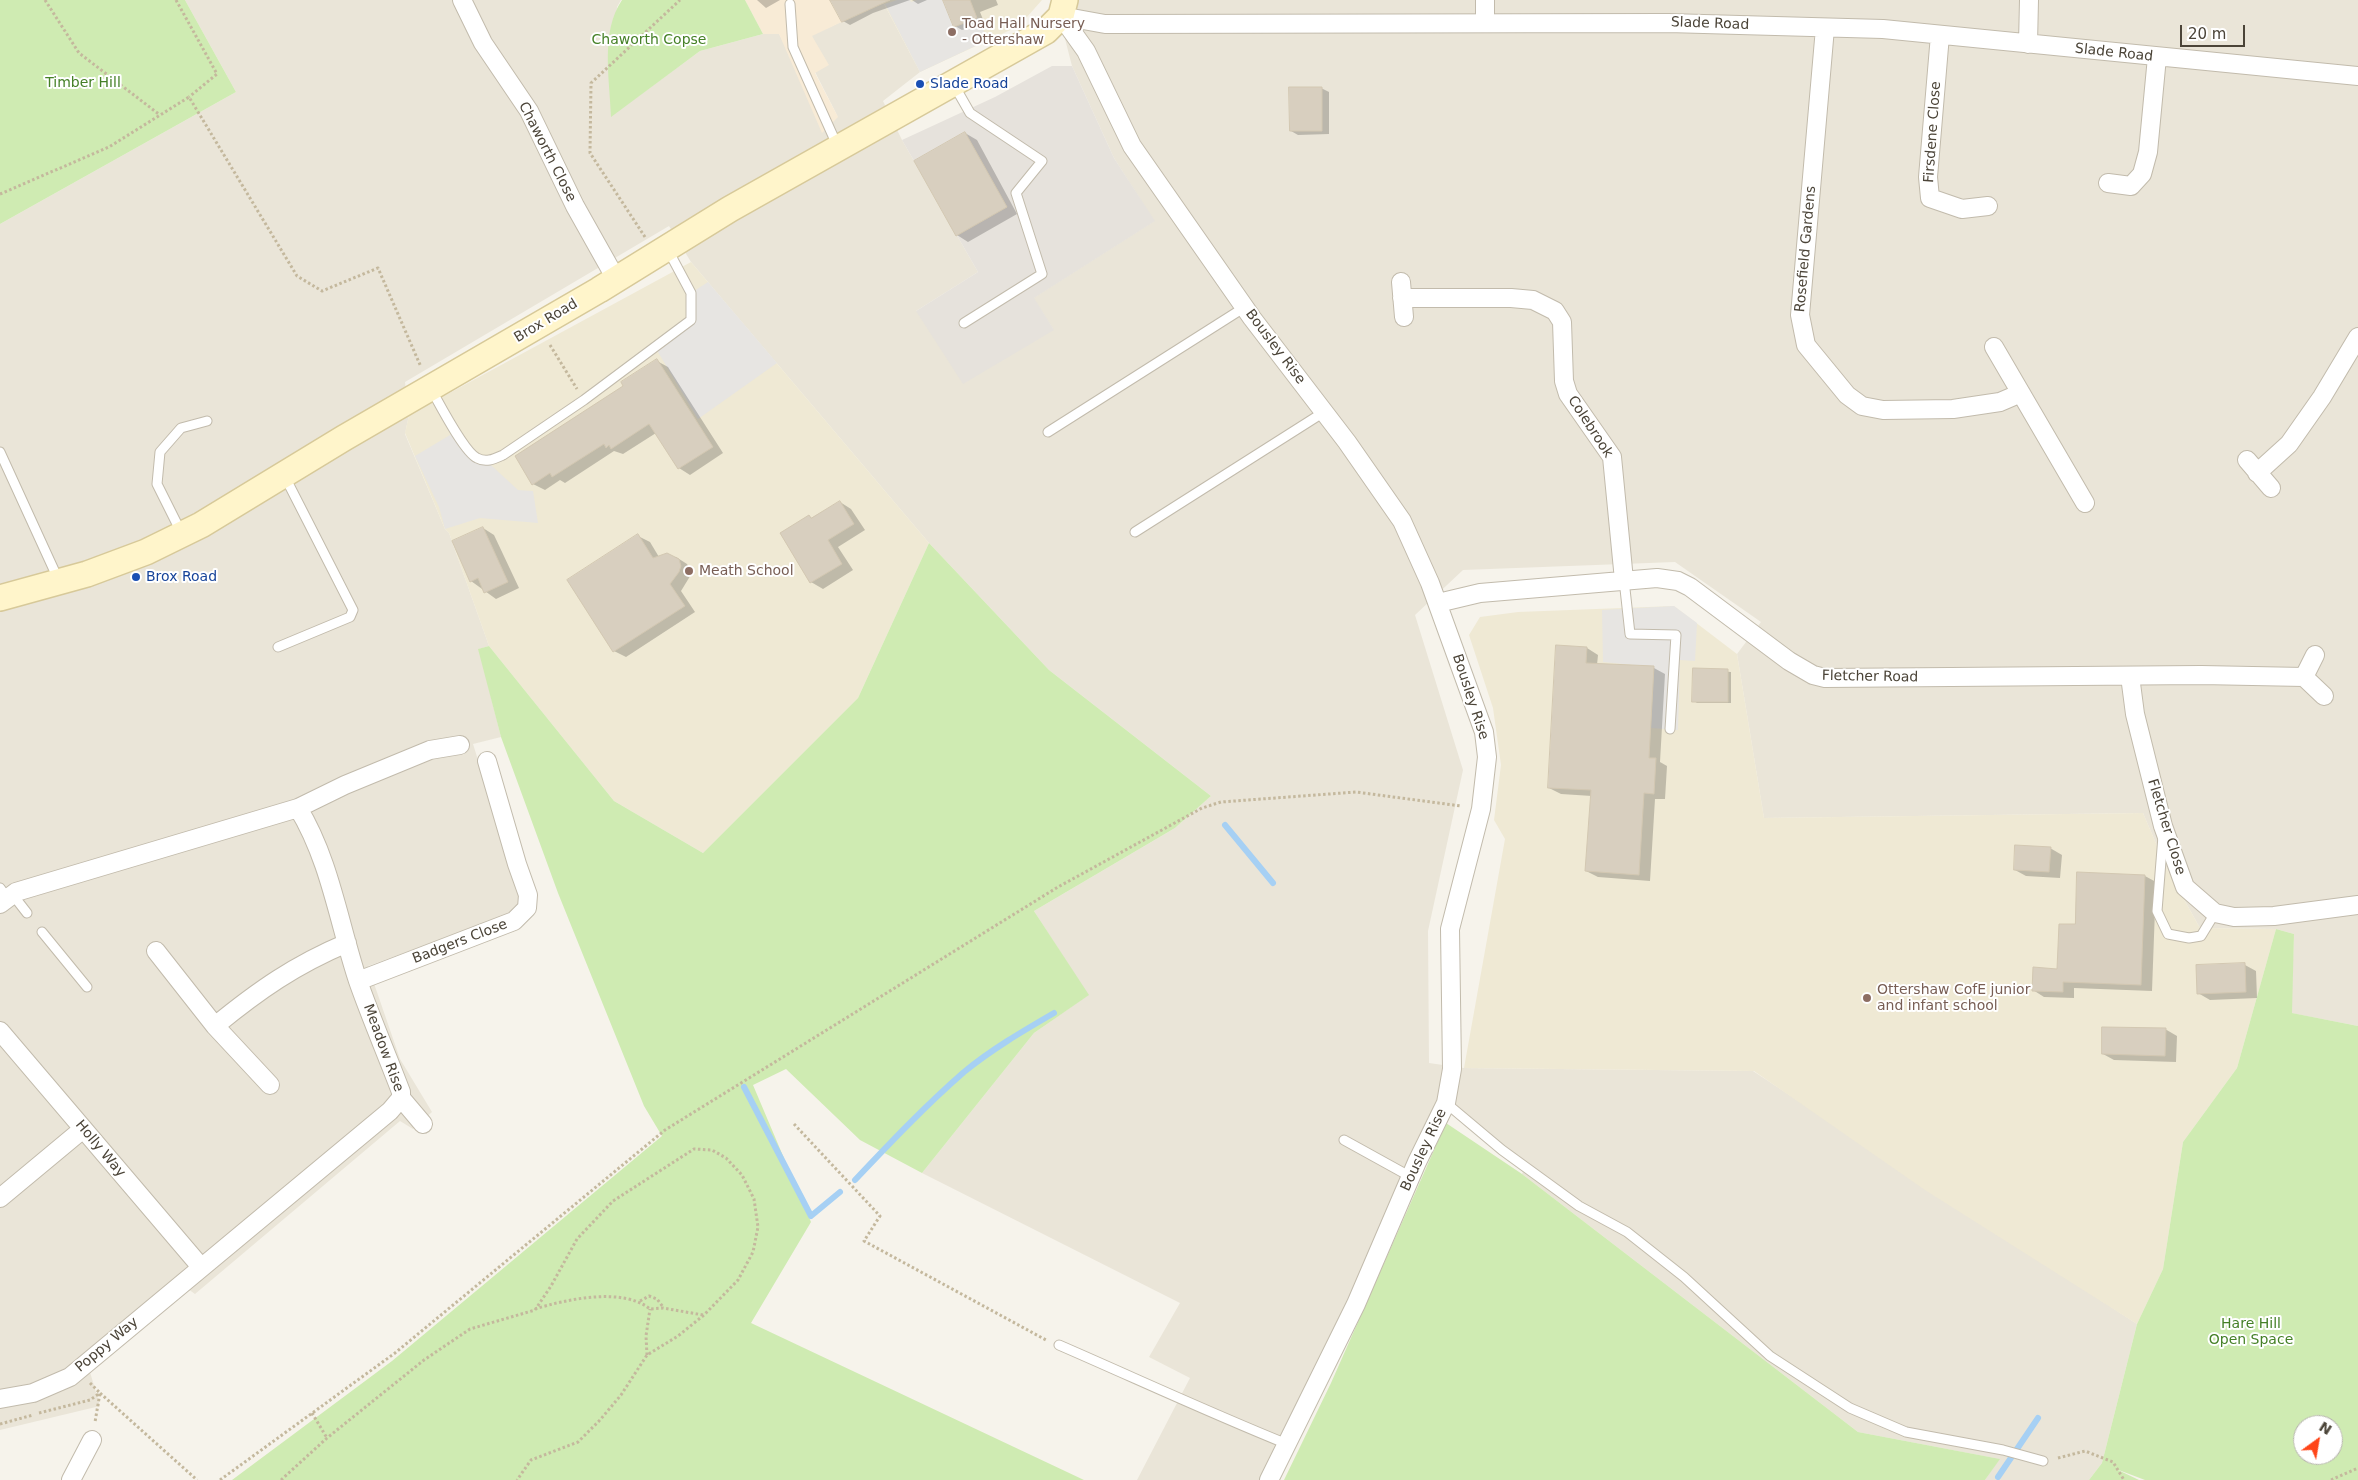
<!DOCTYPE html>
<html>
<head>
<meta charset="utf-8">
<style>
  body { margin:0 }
  #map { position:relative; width:2358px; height:1480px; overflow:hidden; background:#f6f3eb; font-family:"DejaVu Sans",sans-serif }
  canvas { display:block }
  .north { position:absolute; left:2293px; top:1415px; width:50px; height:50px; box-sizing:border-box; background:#fff; border:1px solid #b7b4af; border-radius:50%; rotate:32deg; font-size:14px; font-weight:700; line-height:20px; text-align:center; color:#4b4438 }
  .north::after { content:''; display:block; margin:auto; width:18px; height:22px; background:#ff4518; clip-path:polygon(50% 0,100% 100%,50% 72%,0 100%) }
  .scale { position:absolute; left:2180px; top:25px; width:65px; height:22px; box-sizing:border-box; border:2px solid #4b4438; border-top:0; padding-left:6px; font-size:15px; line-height:18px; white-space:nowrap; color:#4b4438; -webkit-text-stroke:4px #fff; paint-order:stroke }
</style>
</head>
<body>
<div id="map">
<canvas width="2358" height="1480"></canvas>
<div class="north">N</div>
<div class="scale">20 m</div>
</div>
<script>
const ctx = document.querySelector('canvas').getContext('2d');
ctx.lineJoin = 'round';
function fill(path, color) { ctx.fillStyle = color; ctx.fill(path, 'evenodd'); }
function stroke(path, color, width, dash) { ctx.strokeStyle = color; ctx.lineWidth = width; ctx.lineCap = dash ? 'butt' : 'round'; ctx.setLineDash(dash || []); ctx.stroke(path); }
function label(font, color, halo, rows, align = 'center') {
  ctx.font = font + ' "DejaVu Sans",sans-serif'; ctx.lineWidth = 4; ctx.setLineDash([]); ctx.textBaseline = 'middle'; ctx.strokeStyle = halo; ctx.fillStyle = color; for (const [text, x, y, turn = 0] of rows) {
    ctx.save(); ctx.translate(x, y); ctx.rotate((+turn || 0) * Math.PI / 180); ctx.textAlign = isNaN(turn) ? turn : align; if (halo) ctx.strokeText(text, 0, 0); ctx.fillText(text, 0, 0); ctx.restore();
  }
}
const residential = new Path2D(`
  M185,0H621L617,7L611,116L700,51L763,34H779L838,117L815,72L812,35L865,11L882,0L920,72L883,101L902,140L978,272L916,311L1053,329L1033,298L1154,221L1114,158L1072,66L1055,0H2358V1026L2291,1013L2294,934L2276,929L2200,928L2167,869L2143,813L1764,818L1737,654L1761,622L1675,562L1463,570L1415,615L1463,770L1428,931L1429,1063L1464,1068L1753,1071L2137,1324L2102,1463L2089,1480H1985L1999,1459L1858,1432L1522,1174L1525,1167L1446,1103L1270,1480H1137L1190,1378L1149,1357L1180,1303L922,1173L1034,1033L1088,995L1034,911L1175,828L1211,796L1049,670L929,543L691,262L669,226L405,382L409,415L405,434L445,529L449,533L489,646L479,649L501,737L473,744L525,909L368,966L400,1059L432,1112L413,1129L400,1121L195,1294L188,1289L90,1372L100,1406L0,1430V224L236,92Z`);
const commercial = new Path2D(`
  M745,0H869L865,11L812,36L829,65L815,73L838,117L822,133L779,34H763Z`);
const industrial = new Path2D(`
  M1052,66H1072L1114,158L1155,221L1034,298L1054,330L963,384L916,311L978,272L902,140L995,97Z`);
const education = new Path2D(`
  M882,0H1042L1019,26L920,72Z
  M691,262L929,543L858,698L703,853L614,801L489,646L449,533L445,529L405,433L409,415Z
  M1674,606L1737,654L1764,818L2143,813L2167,869L2200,928L2276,929L2237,1068L2183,1142L2163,1269L2137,1324L1925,1190L1754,1071L1464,1068L1505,839L1494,820L1501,765L1493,708L1469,635L1480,617L1518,612Z`);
const green = new Path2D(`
  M0,0H185L236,92L0,224Z
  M622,0H745L763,34L700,51L611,117C610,80 600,32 622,0Z
  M929,543L1049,670L1211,796L1175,828L1034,911L1089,995L1034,1033L922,1173L860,1140L786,1069L753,1085L811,1222L751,1323L1084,1480H232L392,1361L662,1136L644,1106L558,893L501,737L478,649L489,646L614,801L703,853L858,698Z
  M2276,929L2294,934L2292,1013L2358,1026V1480H2145L2116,1469L2139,1480H2089L2102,1463L2137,1324L2163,1269L2183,1142L2237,1068ZM2303,1425H2333V1455H2303Z
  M1446,1123L1522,1174L1858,1432L2000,1459L1985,1480H1284L1331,1383Z`);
const parking = new Path2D(`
  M897,0H910L911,2L917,0H943L954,26L976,18L977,16L988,40L920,72L885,4Z
  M708,282L777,363L698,419L655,347L691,320V293Z
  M455,432L518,490L533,491L538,523L480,518L445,529L439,507L415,456Z
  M1674,606L1697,623L1695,661L1680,660L1678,730L1651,728L1654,667L1603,662L1602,610Z`);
const shadow = new Path2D(`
  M757,0H780L766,8Z
  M831,0H910L873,13L850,25L843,21Z
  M912,0H927L918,4Z
  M944,0H996L998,5L980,12L984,22L962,30L955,26Z
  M1321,88L1329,92V134L1298,135L1291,131Z
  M965,133L977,140L1017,214L968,242L957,235Z
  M657,361L668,367L723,453L690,475L679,468L656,433L623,454L614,451L565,483L560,480L545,490L533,484L625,386Z
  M840,502L851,509L865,530L838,547L853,570L823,589L811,582L809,516L813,519Z
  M483,528L494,535L519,588L496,599L471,581Z
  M638,536L650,542L659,557H676L687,564L692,573L681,591L695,612L626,657L614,651Z
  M1587,648L1598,655L1597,665L1654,668L1665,674L1660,762L1667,766L1665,799H1655L1650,881L1598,877L1586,871L1592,796L1561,794L1549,788Z
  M1695,669L1731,672V703H1697L1694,701Z
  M2050,848L2062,855L2060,878L2026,876L2015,870Z
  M2145,876L2156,882L2152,991L2074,988V998L2044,997L2033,990L2058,970L2076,926Z
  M2245,965L2256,971L2257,998L2210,1000L2198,993Z
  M2165,1029L2177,1036L2176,1062L2114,1060L2103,1054Z`);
const stream = new Path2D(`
  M1225,825L1273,883
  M744,1087L811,1216L840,1192
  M855,1180C890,1143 925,1106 964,1072C992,1049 1023,1031 1054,1013
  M1998,1477L2038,1418`);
const building = new Path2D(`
  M830,0H890L842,22Z
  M943,0H970L977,18L954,27Z
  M1289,87H1322V131H1290Z
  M965,132L1007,207L956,236L914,161Z
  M657,359L713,447L678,469L649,424L611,449L609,445L606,448L604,444L552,477L550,473L532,485L515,456L623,386L621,382Z
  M840,501L854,524L828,540L842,564L810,583L780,533L809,515L811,518Z
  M483,527L508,582L484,593L478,578L470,582L452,541Z
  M638,534L653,558L667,553L679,559L681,566L679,572L670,584L685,606L613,652L567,580Z
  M1556,645L1587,647L1586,663L1654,666L1649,758H1656L1654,794L1644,793L1639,875L1585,871L1591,790L1548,788Z
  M1693,668L1728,669V702H1692Z
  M2015,845L2051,847L2049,872L2014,870Z
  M2077,872L2145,875L2141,985L2063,982V992L2032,991L2033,967L2057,969L2059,924H2075Z
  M2245,963L2246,992L2197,994L2196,965Z
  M2102,1027L2166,1028L2165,1056L2102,1054Z`);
const path = new Path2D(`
  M45,0L79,53L160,115
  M176,0L217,74L189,97
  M0,194L109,147L189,97L297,276L322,291L378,268L421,367
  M645,237L590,153L591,83L680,0
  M550,345L577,389
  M794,1124L880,1216L864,1241L1046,1340
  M640,1301L649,1296L657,1299L663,1307
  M535,1309C567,1299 623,1287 650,1309L663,1308L703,1315
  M647,1355L646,1336L650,1309
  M90,1383L100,1393L95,1422
  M39,1413L90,1400L100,1393L197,1480
  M312,1413L327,1438
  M0,1424L33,1415
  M2058,1458L2085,1451L2113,1462L2124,1480
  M220,1480L395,1353L665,1130L1058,887L1202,808L1221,802L1356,792L1461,806
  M281,1480L327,1438L424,1360L470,1329L535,1310L551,1286L577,1239L613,1201L694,1149L712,1150L726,1158L742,1175L754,1199L758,1227L753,1252L738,1280L704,1315L678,1336L647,1355L621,1395L600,1420L578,1442L531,1460L517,1480
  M2331,1480L2358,1468`);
const lane = new Path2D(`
  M790,4L793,47L837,145
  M954,85L970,113L1042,161L1016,193L1042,274L964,323
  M431,389C439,403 464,452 477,458C486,463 494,459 503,455L584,400L691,320V293L668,250
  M1048,432L1245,307
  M0,452L59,581
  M1135,532L1324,412
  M182,534L157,484L160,452L181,428L207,421
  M1624,580L1630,634L1676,635L1670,729
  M278,647L350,617L353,610L284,475
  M2163,836L2157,911L2168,934L2189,938L2201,936L2215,913
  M0,888L8,899
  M13,895L27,913
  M42,932L87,987
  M1446,1103L1502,1150L1579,1206L1627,1232L1684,1277L1770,1356L1850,1408L1906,1432L2003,1450L2043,1461
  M1344,1140L1411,1177
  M1059,1345C1135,1378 1210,1413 1287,1444`);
const street = new Path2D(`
  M462,0L483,43L529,111L575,206L616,279
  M1485,0V23
  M1061,16L1086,51L1132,146L1252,318L1347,442L1402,521L1430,583L1484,732L1487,757L1481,809L1450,929L1452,1069L1446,1103L1417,1162L1356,1304L1269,1480
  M1061,16L1105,24L1668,23L1883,29L2358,76
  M1825,28L1800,315L1806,345L1847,395L1862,406L1883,410L1953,409L2000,402L2021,393
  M1940,35L1928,177L1930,198L1962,209L1988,206
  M2028,44L2029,0
  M2108,183L2131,186L2142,174L2148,152L2157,57
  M1401,282L1404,317
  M1402,298H1511L1533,300L1555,311L1562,322L1564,381L1568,394L1612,457L1624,580
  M1994,347L2085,503
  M2247,460L2271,488
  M2257,473L2289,444L2322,397L2358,337
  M1438,603L1480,593L1657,578L1678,581L1690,587L1789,661L1813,675L1825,678L2201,675L2304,677
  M2315,655L2304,677L2324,696
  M2130,676L2135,714L2163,826L2185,887L2215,913L2234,917L2274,916L2358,905
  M0,904L16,892L298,808L345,785L430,750L460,745
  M156,951L215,1026L270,1085
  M358,981L514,921L527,908L528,895L517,864L487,761
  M215,1026C259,990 295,965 347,943
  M0,1031L201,1267
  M401,1098L423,1124
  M0,1198L83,1129
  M0,1399L33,1393L70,1377L390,1111L401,1098V1092C387,1055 371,1018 358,981C339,924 330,860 298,808
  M71,1480L92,1440`);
const secondary = new Path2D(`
  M0,598L87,574L146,552L201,525L344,438L599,290L730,209L1046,31L1061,16L1065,0`);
const markers = [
  [952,32,5,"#8d6e63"],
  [920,84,5,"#1a4fb4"],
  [689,571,5,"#8d6e63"],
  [136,577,5,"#1a4fb4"],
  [1867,998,5,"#8d6e63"]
];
const educationNames = [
  ["Toad Hall Nursery",962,24],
  ["- Ottershaw",962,40],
  ["Meath School",699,571],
  ["Ottershaw CofE junior",1877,990],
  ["and infant school",1877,1006]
];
const streetNames = [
  ["Slade Road",1710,24,2],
  ["Slade Road",2114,53,6],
  ["Firsdene Close",1933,132,-86],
  ["Chaworth Close",547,152,63],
  ["Rosefield Gardens",1806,249,-85],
  ["Brox Road",546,321,-31],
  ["Bousley Rise",1275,347,53],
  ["Colebrook",1590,427,57],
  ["Fletcher Road",1870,677,1],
  ["Bousley Rise",1470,697,72],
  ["Fletcher Close",2166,827,73],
  ["Badgers Close",460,942,-21],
  ["Meadow Rise",383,1048,70],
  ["Holly Way",100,1149,50],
  ["Bousley Rise",1424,1150,-65],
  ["Poppy Way",107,1345,-40]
];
const parkNames = [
  ["Chaworth Copse",649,40],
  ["Timber Hill",83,83],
  ["Hare Hill",2251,1324],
  ["Open Space",2251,1340]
];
const transitNames = [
  ["Slade Road",930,84],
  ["Brox Road",146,577]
];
fill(residential, '#eae5d8');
fill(commercial, '#f8ebd6');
fill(industrial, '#e6e2dc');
fill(education, '#efe9d4');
fill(green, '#cfebb2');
fill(parking, '#e7e5e2');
fill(shadow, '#0003');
stroke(stream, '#a6d0f4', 6);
fill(building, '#d8cfbf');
stroke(building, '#d3c8b2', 1);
stroke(lane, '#c2bbac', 11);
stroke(street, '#c2bbac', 20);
stroke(secondary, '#d7c999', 28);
stroke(path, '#c4b89d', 3, [2.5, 2.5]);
stroke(lane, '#fff', 9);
stroke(street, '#fff', 18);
stroke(secondary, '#fff5cb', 25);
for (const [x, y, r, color] of markers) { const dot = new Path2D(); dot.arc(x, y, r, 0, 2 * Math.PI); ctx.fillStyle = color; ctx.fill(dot); stroke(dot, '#fff', 2); }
label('14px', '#785e54', '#fff', educationNames, 'left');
label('14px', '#4b4438', '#fff', streetNames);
label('14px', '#458027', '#fff', parkNames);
label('14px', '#164399', '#fff', transitNames, 'left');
</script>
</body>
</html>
